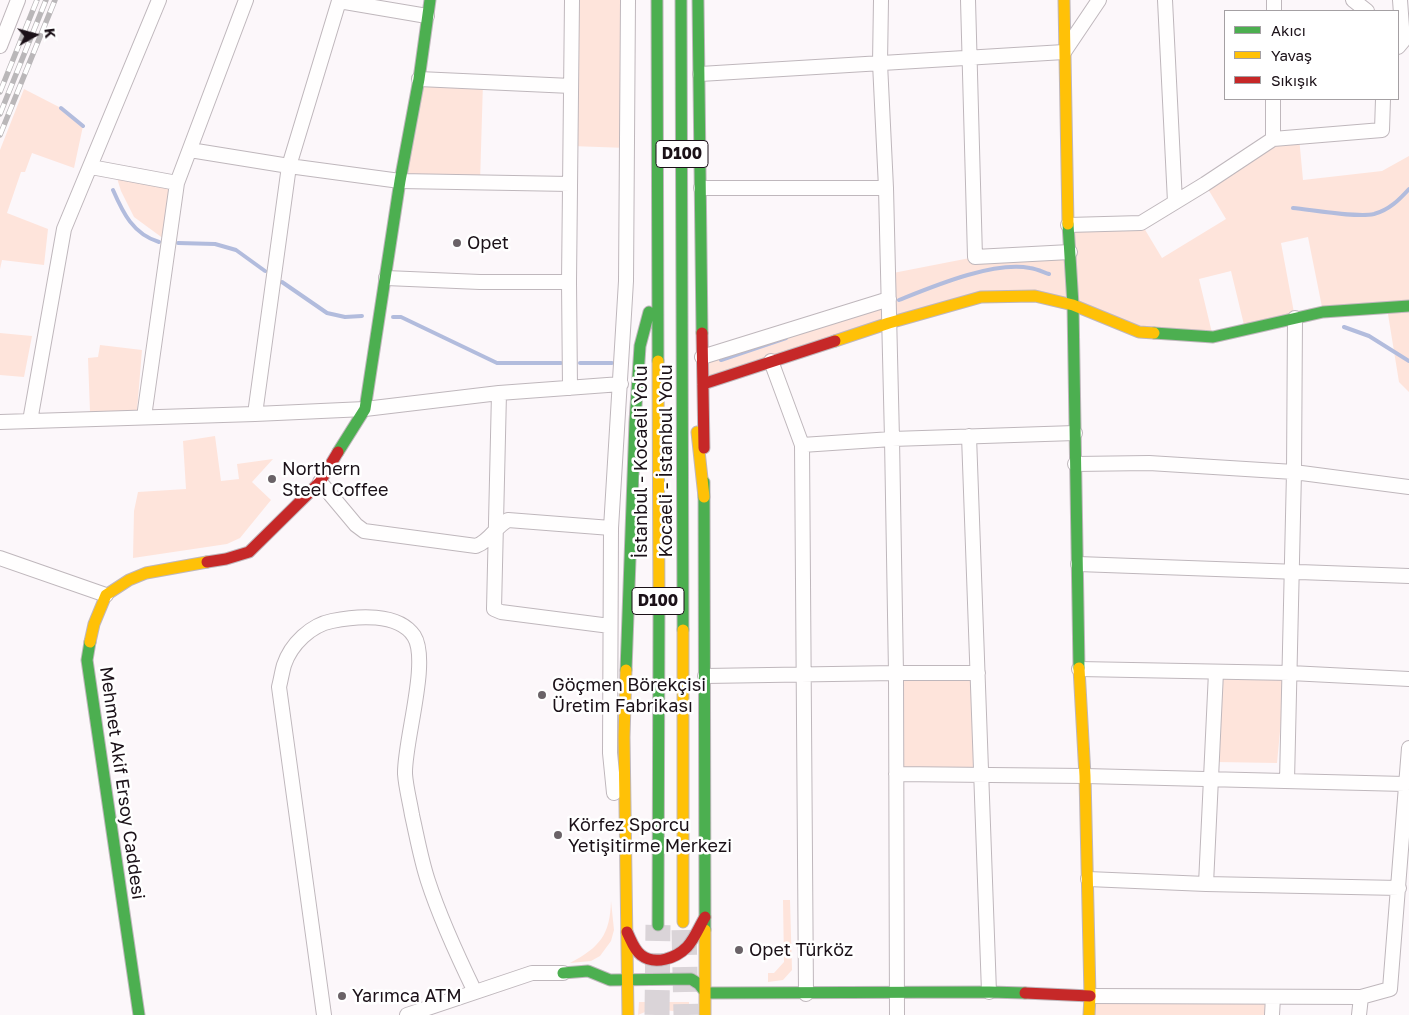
<!DOCTYPE html>
<html>
<head>
<meta charset="utf-8">
<style>
  body { margin:0 }
  #map { position:relative; width:1409px; height:1015px; overflow:hidden; background:#fcf7fa; font-family:"Golos Text",sans-serif }
  canvas { display:block }
  .legend { position:absolute; left:1224px; top:10px; width:175px; height:90px; box-sizing:border-box; background:#fff; border:1px solid #a4a0a3; margin:0; padding:6px 9px; list-style:none; font-size:15px; color:#1b1118 }
  .legend li { display:flex; align-items:center; gap:10px; height:25px }
  .legend b { width:25px; border:1px solid #a4a0a3 }
  .north { position:absolute; left:10px; top:10px; width:50px; height:50px; -webkit-text-stroke:4px #fff; paint-order:stroke; rotate:83deg; font-size:14px; font-weight:700; line-height:20px; text-align:center; color:#1b1118 }
  .north::after { content:''; display:block; margin:auto; width:18px; height:22px; background:#1b1118; clip-path:polygon(50% 0,100% 100%,50% 72%,0 100%) }
</style>
</head>
<body>
<div id="map">
<canvas width="1409" height="1015"></canvas>
<ul class="legend">
<li><b style="height:6px;background:#4caf50"></b>Akıcı</li>
<li><b style="height:6px;background:#ffc107"></b>Yavaş</li>
<li><b style="height:6px;background:#c62828"></b>Sıkışık</li>
</ul>
<div class="north">K</div>
</div>
<script>
const ctx = document.querySelector('canvas').getContext('2d');
ctx.lineJoin = 'round';
function fill(path, color) { ctx.fillStyle = color; ctx.fill(path, 'evenodd'); }
function stroke(path, color, width, dash) { ctx.strokeStyle = color; ctx.lineWidth = width; ctx.lineCap = dash ? 'butt' : 'round'; ctx.setLineDash(dash || []); ctx.stroke(path); }
function label(font, color, halo, rows, align = 'center') {
  ctx.font = font + ' "Golos Text",sans-serif'; ctx.lineWidth = 5; ctx.setLineDash([]); ctx.textBaseline = 'middle'; ctx.strokeStyle = halo; ctx.fillStyle = color; for (const [text, x, y, turn = 0] of rows) {
    ctx.save(); ctx.translate(x, y); ctx.rotate((+turn || 0) * Math.PI / 180); ctx.textAlign = isNaN(turn) ? turn : align; if (halo) ctx.strokeText(text, 0, 0); ctx.fillText(text, 0, 0); ctx.restore();
  }
}
const green = new Path2D(`
  M572,0H628L627,148L571,146Z
  M419,79L483,82L480,183L400,181Z
  M24,89L61,108L83,126L74,168L32,153L25,172H21L7,213L48,229L44,265L2,260L0,269V150Z
  M1299,137L1303,180L1382,171L1409,156V392L1399,382L1387,308L1323,312L1308,237L1281,243L1295,318L1245,329L1231,271L1199,279L1213,337L1139,332L1073,305L981,297L703,384L702,357L888,299V274L975,257L1069,252L1068,225L1141,223L1162,258L1226,219L1205,184L1273,139Z
  M116,175L173,186L164,239L134,217L121,191Z
  M0,333L32,336L24,377L0,375Z
  M100,345L142,350L137,411L90,412L88,358L98,357Z
  M215,436L221,481L239,479L237,464L273,459L252,482L271,500L240,538L227,544L133,558L134,511L138,492L186,489L183,441Z
  M896,673H978L981,776L896,774Z
  M1220,678L1285,679L1277,763L1217,762Z
  M783,900H790L792,970L783,980L768,982V973H774L784,962Z
  M611,901L614,930L611,941L600,956L591,961L570,963C600,947 610,935 611,901Z
  M1090,996L1273,997L1272,1015H1089Z
  M639,1002H689V1015L673,1011L652,1009L638,1015Z`);
const stream = new Path2D(`
  M61,108L83,126
  M113,190C123,213 133,234 159,242
  M1293,208C1313,210 1357,218 1374,214C1389,210 1399,200 1409,189
  M178,243L215,244L236,250L265,271
  M282,282L327,313L345,317L362,316
  M899,300C934,286 993,261 1030,268C1037,269 1043,272 1049,274
  M393,317H401L497,363H561
  M1344,327L1369,336L1409,361
  M721,360L786,338
  M580,363H612`);
const highwayTunnel = new Path2D(`
  M684,930L686,1015
  M657,1015L658,925`);
const street = new Path2D(`
  M881,0L880,63L886,188L892,439L896,673L897,1015
  M968,0L975,257L1070,252
  M1165,0L1175,202
  M1353,0L1367,11
  M1274,11V0
  M0,46L18,0
  M1398,47L1403,41L1400,0
  M700,74L1064,52L1099,0
  M419,79L571,86
  M1273,99V139
  M190,150L289,166L400,181L570,184
  M91,167L177,183
  M701,188H886
  M1068,225L1141,223L1205,184L1273,139L1382,130L1383,99
  M386,278L480,282H569
  M702,357L889,299
  M771,361L802,445L806,994
  M570,388L569,282L572,0
  M499,393L494,609L501,612L610,626
  M255,414L289,166L339,1L427,16
  M144,417L177,183L246,0
  M30,421L64,229L159,0
  M0,422L255,414L365,409L499,393L621,384
  M969,436L989,992
  M802,445L892,439L1075,433
  M1075,464L1149,463L1294,472L1409,487
  M320,482L356,525L364,531L476,546C490,541 495,527 508,520L611,528
  M0,558L106,595
  M1078,564L1409,576
  M1079,669L1290,673L1409,679
  M705,676L896,673H978
  M896,774L1085,776L1405,784
  M1287,781L1294,472L1295,318
  M614,793L610,753L611,528L626,281L628,0
  M1088,879L1206,884L1399,888
  M1206,884L1216,672
  M1090,996L1361,997L1390,989L1409,748
  M324,1015L279,687C281,679 282,672 284,665C291,644 311,625 332,621C356,616 398,612 414,636C430,661 404,742 405,774C406,788 410,802 412,815C417,837 421,860 428,881C440,918 458,957 475,992
  M407,1015L532,973H563
  M1272,1015L1273,997
  M1359,1015L1361,997`);
const fast = new Path2D(`
  M657,0L658,361
  M681,0L683,630
  M698,0L702,333
  M1068,224L1073,305L1079,668
  M1154,333L1213,337L1323,312L1409,306
  M338,452L365,409L400,181L419,79L430,0
  M704,482L705,930
  M90,642L87,660L139,1015
  M626,670L635,422L640,346L649,312
  M658,925L659,605
  M563,973L588,971L610,980L691,979L699,984L706,993
  M706,993L989,992L1025,993`);
const slow = new Path2D(`
  M1064,0L1068,224
  M835,341L889,323L981,297L1035,296L1073,305L1139,332L1154,333
  M658,361L659,605
  M697,432L704,497
  M683,630V922
  M90,642L94,624L106,595L129,580L146,573L207,562
  M1079,668L1085,776L1090,996L1089,1015
  M626,670L624,737L628,1015
  M705,930V1015`);
const jam = new Path2D(`
  M702,333L704,448
  M703,384L835,341
  M207,562L226,559L249,552L320,482L338,452
  M627,932C631,940 634,950 641,955C655,966 676,958 687,947C695,938 699,927 705,917
  M1025,993L1090,996`);
const rail = new Path2D(`
  M0,92L37,0
  M0,114L46,0
  M0,135L55,0`);
const markers = [
  [457,243,5,"#6a6267"],
  [272,479,5,"#6a6267"],
  [542,695,5,"#6a6267"],
  [558,835,5,"#6a6267"],
  [739,950,5,"#6a6267"],
  [342,996,5,"#6a6267"]
];
const shields = [
  [682,154,52],
  [658,601,52]
];
const shieldNames = [
  ["D100",682,154],
  ["D100",658,601]
];
const poiNames = [
  ["Opet",467,243],
  ["Northern",282,469],
  ["Steel Coffee",282,490],
  ["Göçmen Börekçisi",552,685],
  ["Üretim Fabrikası",552,706],
  ["Körfez Sporcu",568,825],
  ["Yetişitirme Merkezi",568,846],
  ["Opet Türköz",749,950],
  ["Yarımca ATM",352,996]
];
const streetNames = [
  ["Kocaeli - İstanbul Yolu",666,461,-90],
  ["İstanbul - Kocaeli Yolu",641,462,-90],
  ["Mehmet Akif Ersoy Caddesi",122,783,82]
];
fill(green, '#fee4db');
stroke(stream, '#b2bcdd', 4);
stroke(highwayTunnel, '#dad4d8', 25, [25, 12]);
stroke(street, '#bfb7bc', 16);
stroke(fast, '#bfb7bc', 13);
stroke(slow, '#bfb7bc', 13);
stroke(jam, '#bfb7bc', 13);
stroke(street, '#fffefe', 14);
stroke(fast, '#4caf50', 11);
stroke(slow, '#ffc107', 11);
stroke(jam, '#c62828', 11);
stroke(rail, '#bab7b9', 5.5);
stroke(rail, '#fff', 4, [11]);
for (const [x, y, r, color] of markers) { const dot = new Path2D(); dot.arc(x, y, r, 0, 2 * Math.PI); ctx.fillStyle = color; ctx.fill(dot); stroke(dot, '#fff', 2); }
for (const [x, y, w] of shields) { const box = new Path2D(); box.roundRect(x - w / 2, y - 13.5, w, 27, 4); ctx.fillStyle = '#fff'; ctx.fill(box); stroke(box, '#1b1118', 1); }
label('bold 16px', '#1b1118', null, shieldNames);
label('18px', '#1b1118', '#fff', poiNames, 'left');
label('18px', '#1b1118', '#fff', streetNames);
</script>
</body>
</html>
